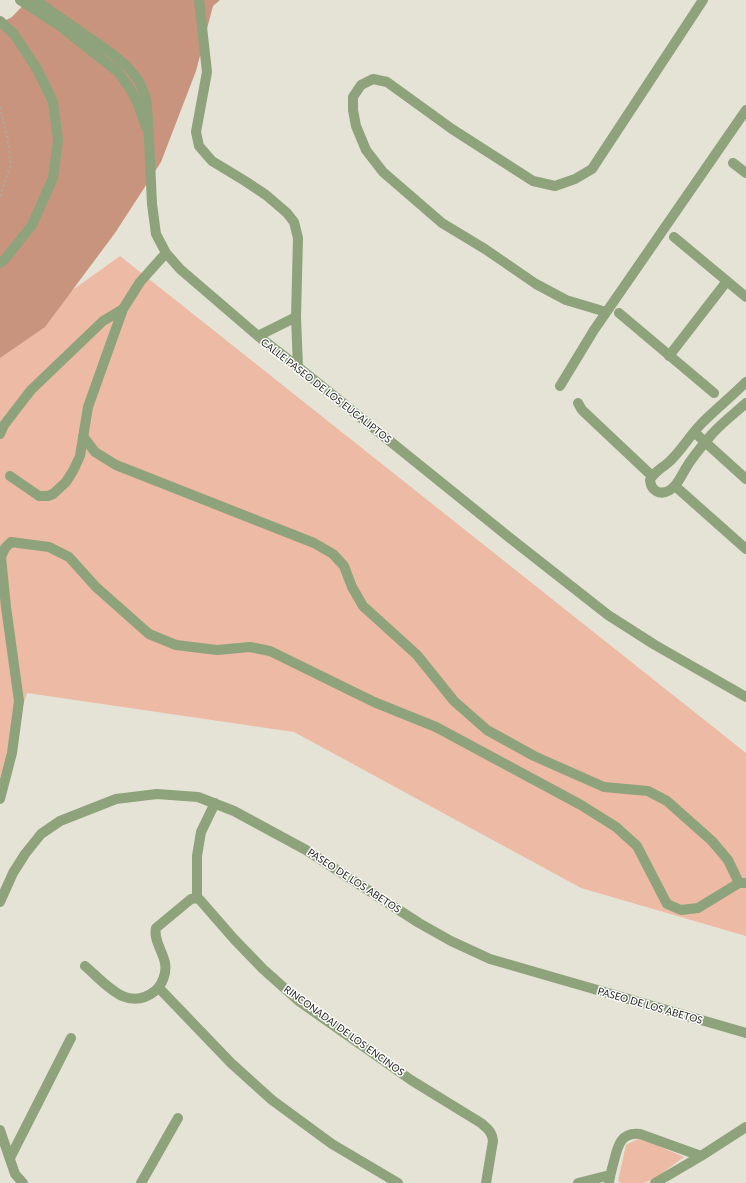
<!DOCTYPE html>
<html>
<head>
<meta charset="utf-8">
<style>
  body { margin:0 }
  canvas { display:block; background:#e5e3d5 }
</style>
</head>
<body>
<canvas width="746" height="1183"></canvas>
<script>
const ctx = document.querySelector('canvas').getContext('2d');
ctx.lineJoin = 'round';
function fill(path, color) { ctx.fillStyle = color; ctx.fill(path, 'evenodd'); }
function stroke(path, color, width, dash) { ctx.strokeStyle = color; ctx.lineWidth = width; ctx.lineCap = dash ? 'butt' : 'round'; ctx.setLineDash(dash || []); ctx.stroke(path); }
function label(font, color, halo, rows, align = 'center') {
  ctx.font = font + ' Lato,sans-serif'; ctx.lineWidth = 3; ctx.setLineDash([]); ctx.textBaseline = 'middle'; ctx.strokeStyle = halo; ctx.fillStyle = color; for (const [text, x, y, turn = 0] of rows) {
    ctx.save(); ctx.translate(x, y); ctx.rotate((+turn || 0) * Math.PI / 180); ctx.textAlign = isNaN(turn) ? turn : align; if (halo) ctx.strokeText(text, 0, 0); ctx.fillText(text, 0, 0); ctx.restore();
  }
}
const green = new Path2D(`
  M120,256L746,753V936L581,888L294,732L27,693L0,778V342Z
  M638,1139L654,1144L684,1157L654,1179L643,1183H622L618,1181L626,1145Z`);
const forest = new Path2D(`
  M28,0H220L213,6L196,71L161,162L115,233L45,327L0,358V23L12,17Z`);
const path = new Path2D(`
  M0,107L7,136L11,164L0,197`);
const minor = new Path2D(`
  M20,0L60,26L118,72L129,87L137,102L146,127
  M35,0L110,52L127,66L139,81L146,99L148,118L152,204L156,234L166,253L180,269L258,336L298,367L510,538L608,615L655,645L746,697
  M199,0L207,72L196,132L199,146L212,161L245,181L266,195L287,213L294,222L298,238L296,317L298,367
  M0,21L14,34L37,69L53,102L58,140L53,178L32,225L5,259L0,263
  M733,163L746,173
  M674,237L746,297
  M606,312L566,300L536,284L485,249L442,223L383,172L366,150L356,126L353,110V97L361,85L373,79L387,82L452,129L533,181L555,186L575,179L592,169L703,0
  M619,313L714,393
  M258,336L296,317
  M669,356L727,281
  M746,382C732,396 716,409 702,423C691,434 683,448 672,459C665,467 655,470 650,480C651,491 660,496 670,490C678,485 681,476 686,468C693,456 703,445 712,434C722,423 735,413 746,403
  M560,386L594,330L746,110
  M578,403L582,410L652,476
  M694,432L746,479
  M0,434L4,425L31,390L103,321L123,309
  M83,436L95,452L116,465L314,543L333,554L344,566L352,587L363,606L417,655L454,701L487,730L534,756L604,787L648,791L667,801L712,841L728,860L739,883
  M10,476L39,496H48L53,494L66,482L73,471L80,456L88,407L123,309L140,282L166,253
  M675,486L746,549
  M0,799L12,753L19,701L6,607L1,557L5,548L11,542L49,547L69,557L96,587L149,634L176,645L217,650L250,647L270,651L374,702L436,727L581,805L616,827L637,846L667,904L681,910L698,908L739,883H746
  M197,898L200,900L234,939L263,969L300,1002L411,1080L481,1123C488,1129 492,1132 493,1141L486,1183
  M197,898V856L201,832L215,803
  M0,902L13,873L25,854L41,834L60,821L116,799L157,794L198,797L234,811L306,850L419,923L451,941L490,959L746,1033
  M85,966C105,983 127,1013 155,991C162,985 167,973 165,963C163,952 153,939 156,928L191,899L197,898
  M159,988L231,1063L272,1100L332,1144L398,1183
  M0,1130L15,1174L23,1183
  M10,1158L71,1038
  M141,1183L178,1118
  M578,1183L610,1175
  M609,1183C610,1175 612,1168 614,1161C618,1145 621,1132 640,1134L701,1156
  M655,1183L701,1156L746,1127`);
const streetNames = [
  ["CALLE PASEO DE LOS EUCALIPTOS",326,391,38],
  ["PASEO DE LOS ABETOS",354,881,33],
  ["PASEO DE LOS ABETOS",650,1006,16],
  ["RINCONADAI DE LOS ENCINOS",344,1031,36]
];
fill(green, '#edbaa6');
fill(forest, '#c9947e');
stroke(path, '#acaa9f', 2, [2, 3]);
stroke(minor, '#8ea27b', 10);
label('10px', '#282722', '#fff', streetNames);
</script>
</body>
</html>
